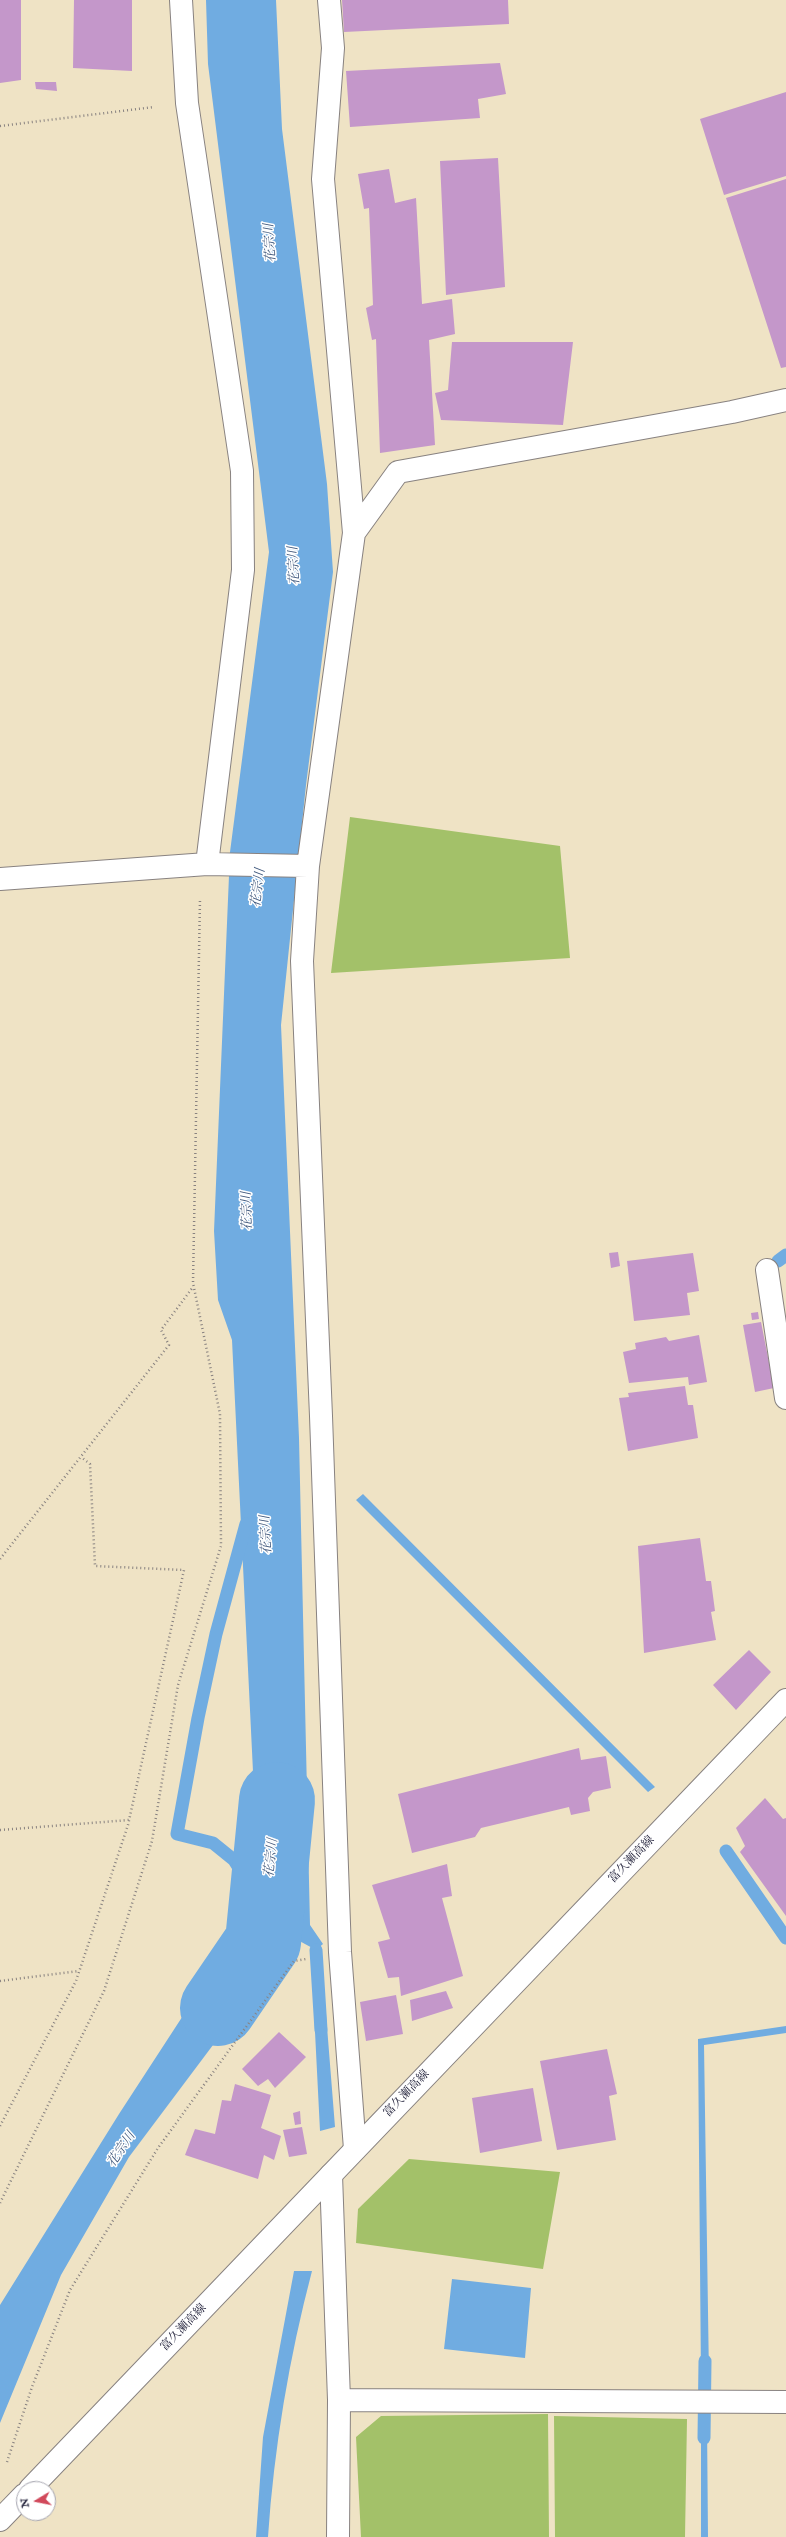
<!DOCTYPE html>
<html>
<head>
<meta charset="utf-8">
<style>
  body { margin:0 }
  #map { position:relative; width:786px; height:2537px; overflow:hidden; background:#efe3c5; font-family:"IM FELL English",serif }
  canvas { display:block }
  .north { position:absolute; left:16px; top:2481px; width:40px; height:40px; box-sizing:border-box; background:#fff; border:1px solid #a7a7b1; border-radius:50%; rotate:260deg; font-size:11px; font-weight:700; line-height:16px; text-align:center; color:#22223b }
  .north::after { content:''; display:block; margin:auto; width:14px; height:18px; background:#d1495b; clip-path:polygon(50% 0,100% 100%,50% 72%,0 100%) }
</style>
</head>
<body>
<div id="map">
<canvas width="786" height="2537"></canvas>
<div class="north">N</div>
</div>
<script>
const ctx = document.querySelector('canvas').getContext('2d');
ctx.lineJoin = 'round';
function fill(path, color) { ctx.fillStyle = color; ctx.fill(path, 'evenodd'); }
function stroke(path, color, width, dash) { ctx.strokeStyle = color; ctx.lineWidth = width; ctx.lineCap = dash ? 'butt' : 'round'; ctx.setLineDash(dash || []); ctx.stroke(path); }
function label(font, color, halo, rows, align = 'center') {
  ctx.font = font + ' "IM FELL English","Noto Serif JP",serif'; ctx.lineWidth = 3; ctx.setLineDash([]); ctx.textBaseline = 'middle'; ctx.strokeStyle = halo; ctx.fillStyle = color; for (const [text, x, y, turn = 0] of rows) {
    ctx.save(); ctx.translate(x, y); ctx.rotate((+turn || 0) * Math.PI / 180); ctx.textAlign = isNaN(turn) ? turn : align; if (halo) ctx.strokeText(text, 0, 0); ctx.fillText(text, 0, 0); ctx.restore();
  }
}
const green = new Path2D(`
  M350,817L560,846L570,958L331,973Z
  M409,2159L560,2172L543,2269L356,2243L358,2209Z
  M548,2414L549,2537H361L356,2437L381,2416Z
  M554,2416L687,2419L685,2537H555Z`);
const water = new Path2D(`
  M206,0H276L282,129L327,484L333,572L306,785L281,1025L299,1438L310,1925L323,1944L316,1950L294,1938L259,1895L232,1340L218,1300L214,1231L230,852L269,552L208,64Z
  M363,1494L655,1787L648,1792L356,1500Z
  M252,1899L288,1945L129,2157L61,2275L0,2423V2305L119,2114L229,1945Z
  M314,2012L326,2014L335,2127L320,2131Z
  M786,2026V2033L704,2045L709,2378H701L698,2039Z
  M294,2271H312C289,2358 274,2448 268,2537H256L263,2437Z
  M452,2279L531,2288L525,2358L444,2349Z
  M701,2422H707L708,2537H701Z`);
const stream = new Path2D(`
  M778,1261L786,1255
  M246,1524L216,1634L198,1718L177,1834L213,1843L234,1860L266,1910
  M726,1851L786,1938
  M316,1950L321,2030
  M704,2438L705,2361`);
const river = new Path2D(`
  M218,2008L263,1942L277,1800`);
const building = new Path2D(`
  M0,0H21V80L0,83Z
  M74,0H132V71L73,68Z
  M342,0H508L509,24L344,32Z
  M500,63L506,94L478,99L480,118L350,127L346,71Z
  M35,82H56L57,91L36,89Z
  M786,92V176L724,195L700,119Z
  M498,158L505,287L446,295L440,161Z
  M389,169L395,203L416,198L422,304L452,299L455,334L429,340L435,445L380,453L376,339L372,340L366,308L373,305L369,208L364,209L358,174Z
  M786,179V367L781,368L726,198Z
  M452,342H573L563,425L441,420L435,393L448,390Z
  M618,1252L620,1266L611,1268L609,1253Z
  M693,1253L699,1291L687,1293L690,1315L634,1321L627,1261Z
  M758,1312L759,1319L752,1320L751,1313Z
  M761,1322L774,1388L755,1392L743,1325Z
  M699,1335L707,1382L689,1385L688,1377L629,1383L623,1352L636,1349L635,1343L666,1337L669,1341Z
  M685,1386L688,1405H693L698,1438L628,1451L619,1398L629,1397L628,1393Z
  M700,1538L706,1581H711L715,1611L711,1612L716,1640L644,1653L638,1546Z
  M749,1650L771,1672L736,1710L713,1685Z
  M579,1748L581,1760L606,1756L611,1788L593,1792L588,1798L590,1811L571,1815L569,1807L481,1828L475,1837L412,1853L398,1794Z
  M765,1798L783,1819L786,1818V1916L740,1852L745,1846L736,1828Z
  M447,1864L452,1896L442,1898L463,1976L401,1996L399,1977L388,1978L378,1942L390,1939L372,1885Z
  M446,1991L453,2008L412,2021L410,2000Z
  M396,1995L403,2034L366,2041L360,2002Z
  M279,2032L306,2057L275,2088L268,2079L258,2086L242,2069Z
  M607,2049L617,2094L609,2096L616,2140L557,2150L540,2061Z
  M235,2084L271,2095L261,2128L281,2136L274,2160L264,2155L258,2179L185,2155L195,2129L215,2134L222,2100L231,2101Z
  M533,2088L542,2141L480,2153L472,2098Z
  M300,2111L301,2124L295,2125L293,2113Z
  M302,2127L307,2154L289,2157L283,2130Z`);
const path = new Path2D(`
  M0,126L154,107
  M0,1559L169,1345L161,1330L193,1287
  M0,1830L129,1820
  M0,1981L79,1971
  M0,2126L76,1981L128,1825L184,1570L95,1566L90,1464L81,1457
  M0,2203L104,1991L152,1841L178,1685L221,1546L220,1414L193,1283L200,899
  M7,2462L32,2387L70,2290L158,2148L294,1961L306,1959`);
const minor = new Path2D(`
  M181,0L187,103L242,471L243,570L207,864
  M329,0L333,48L323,179L354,533L308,866L302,961L321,1416L340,1952L355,2149
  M354,533L398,472L732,412L786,400
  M0,879L207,864L308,866
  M767,1270L786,1398
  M331,2175L339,2400L338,2537
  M339,2400L786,2402`);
const major = new Path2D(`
  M30,2489L786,1700
  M0,2520L24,2495`);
const streetNames = [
  ["富久瀬高線",632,1860,-46],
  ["富久瀬高線",407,2094,-46],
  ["富久瀬高線",184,2328,-46]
];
const waterNames = [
  ["花宗川",271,243,-94],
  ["花宗川",295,566,-93],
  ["花宗川",259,888,-83],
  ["花宗川",248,1211,-92],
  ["花宗川",267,1535,-93],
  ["花宗川",272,1858,-84],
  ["花宗川",122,2150,-56]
];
fill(green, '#a3c169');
fill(water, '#70ace1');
stroke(stream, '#70ace1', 13);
stroke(river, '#70ace1', 76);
fill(building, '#c497ca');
stroke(minor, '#888280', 24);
stroke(major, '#888280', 24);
stroke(path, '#888280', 2.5, [1, 3]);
stroke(minor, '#fff', 22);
stroke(major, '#fff', 22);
label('12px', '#22223b', '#fff', streetNames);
label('italic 13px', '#41597d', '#fff', waterNames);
</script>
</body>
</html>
